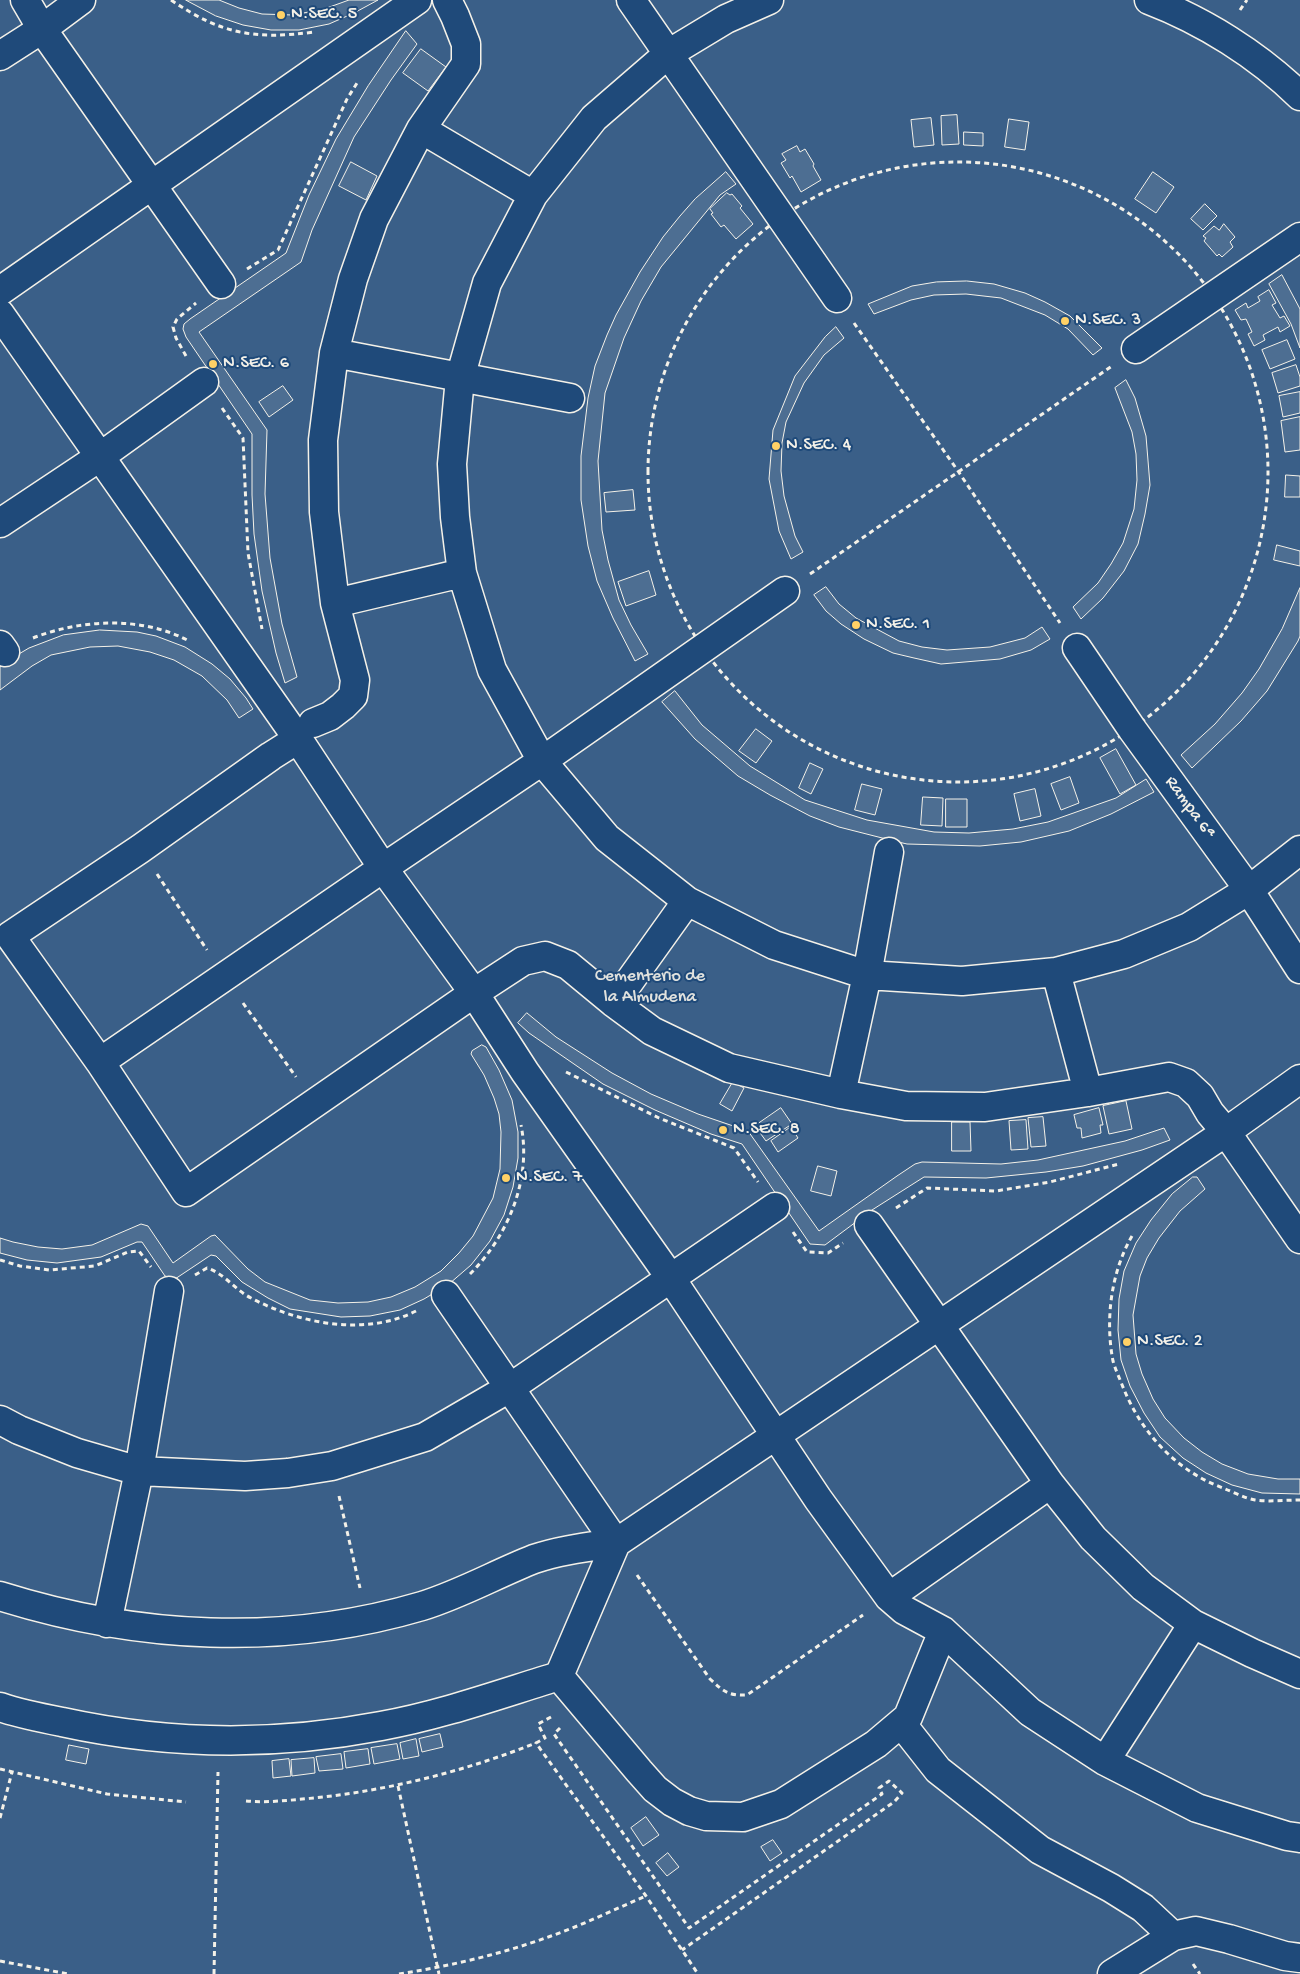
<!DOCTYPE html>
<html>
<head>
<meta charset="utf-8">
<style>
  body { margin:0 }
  canvas { display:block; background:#1f4a7a }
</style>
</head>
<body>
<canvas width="1300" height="1974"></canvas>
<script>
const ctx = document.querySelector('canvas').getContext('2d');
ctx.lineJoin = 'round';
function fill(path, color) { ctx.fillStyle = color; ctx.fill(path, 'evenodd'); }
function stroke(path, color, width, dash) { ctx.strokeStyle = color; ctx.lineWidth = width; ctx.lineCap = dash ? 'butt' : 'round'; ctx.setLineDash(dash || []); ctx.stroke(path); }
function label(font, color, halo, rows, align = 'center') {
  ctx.font = font + ' "Gochi Hand",sans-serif'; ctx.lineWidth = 4; ctx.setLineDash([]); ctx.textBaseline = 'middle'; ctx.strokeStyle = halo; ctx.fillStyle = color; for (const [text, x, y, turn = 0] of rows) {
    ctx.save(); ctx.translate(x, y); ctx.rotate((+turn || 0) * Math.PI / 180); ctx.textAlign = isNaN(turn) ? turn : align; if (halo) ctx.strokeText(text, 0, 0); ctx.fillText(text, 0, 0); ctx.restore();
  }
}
const green = new Path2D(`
  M0,0H1300V1974H0Z`);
const building = new Path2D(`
  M186,0H219L239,8L262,14L293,15L324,9L349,0H378L354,13L329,24L299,30H271L243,25L216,16Z
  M406,31L417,44L391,80L354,137L312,230L301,262L199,332L267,430L265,494L270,558L282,624L297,677L285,683L276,653L262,591L254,534L252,495V434L186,337L183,329L184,324L190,319L286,253L309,195L336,139L368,86Z
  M421,49L446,67L428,91L403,73Z
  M957,115L959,144L942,145L941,116Z
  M931,118L934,145L914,147L911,120Z
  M1009,119L1029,122L1025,150L1005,147Z
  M964,132L983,133V146L964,145Z
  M797,146L800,152L805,149L814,164L813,166L821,180L801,192L792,176L790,178L781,163L786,160L782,154Z
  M351,162L377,176L366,200L339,186Z
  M726,172L736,184L720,195L661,267L641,301L624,338L605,393L598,461L602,530L608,560L619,600L631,625L648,654L635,661L613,618L597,581L588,546L581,500V456L588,398L595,366L607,335L616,315L640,272L663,237L680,216L695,199Z
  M1153,172L1174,187L1156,213L1135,199Z
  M727,193L730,195L732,194L742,206L740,208L753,224L736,239L724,225L721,227L711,214L713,213L710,209Z
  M1205,204L1217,216L1203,230L1191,219Z
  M1224,224L1235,237L1230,242L1233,247L1222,257L1219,254L1217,256L1204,241L1206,238L1203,236L1214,226L1219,230Z
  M1282,275L1300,309V348L1291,324L1269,284Z
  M967,281L994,284L1025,293L1045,302L1070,316L1102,348L1093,355L1068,329L1045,315L1001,298L966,294L934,295L911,300L874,314L868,304L912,286L936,282Z
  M1269,290L1276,303L1272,305L1280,318L1284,316L1290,326L1280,332L1278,327L1263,335L1265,340L1254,346L1248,334L1252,332L1246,319L1241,320L1235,310L1246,303L1248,308L1260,301L1258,297Z
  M836,327L844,338L824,355L804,383L786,422L782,443L781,471L784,496L795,536L803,552L791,559L779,531L769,479L773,430L795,376L825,337Z
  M1287,340L1295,359L1270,369L1262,350Z
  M1296,365L1300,377V386L1278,393L1272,373Z
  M1126,380L1135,398L1146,436L1150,485L1145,514L1138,544L1124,571L1103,598L1081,619L1073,607L1098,583L1111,564L1123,543L1134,509L1137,480L1136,454L1132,432L1115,388Z
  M283,386L293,400L269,417L259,402Z
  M1300,392V413L1283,417L1279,396Z
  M1300,417V450L1285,452L1281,421Z
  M1286,475L1300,476V497H1285Z
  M633,490L635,510L606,512L604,493Z
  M1277,545L1300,551V566L1274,560Z
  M649,571L656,595L626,606L618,582Z
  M826,587L839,604L856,618L899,641L922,647L947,650L990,647L1025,638L1042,627L1050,639L1031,650L1000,659L941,664L914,658L893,653L864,639L841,624L826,611L814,595Z
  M1300,588V636L1298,641L1267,691L1241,721L1192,768L1181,755L1215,724L1242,693L1259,669L1282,629Z
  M100,630L137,632L156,636L185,647L212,664L230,679L246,698L253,709L239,718L227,700L202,676L174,660L150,652L118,646L90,647L51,655L32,666L0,690V667L7,661L29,648L63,635Z
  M675,691L702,725L750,766L805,800L867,820L934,832L969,833L1013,829L1048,822L1116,798L1146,779L1154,792L1111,814L1069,831L1021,842L980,846L907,844L894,841L839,827L810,816L770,795L738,776L695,739L662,702Z
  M756,729L772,741L756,763L739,751Z
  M1116,749L1136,785L1120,794L1100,758Z
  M810,763L823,769L811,794L799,788Z
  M1070,777L1079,803L1061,810L1051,784Z
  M862,784L882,789L875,815L855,810Z
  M1035,789L1041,816L1020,821L1014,794Z
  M923,797L943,798L942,826L921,825Z
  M946,799H967V827H946Z
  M527,1013L556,1037L612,1073L651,1094L698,1114L748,1131L819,1231L897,1176L915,1164L922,1162L1001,1164L1038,1160L1125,1141L1164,1128L1170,1140L1142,1150L1083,1166L1046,1172L986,1178L924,1177L872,1210L825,1245L810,1244L742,1144L711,1134L655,1110L603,1084L529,1033L518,1023Z
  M482,1045L486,1047L499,1070L512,1100L518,1132V1158L513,1187L504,1215L490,1241L471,1265L449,1284L424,1299L400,1310L370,1316L341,1317L290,1309L268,1298L242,1282L216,1256L211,1255L175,1279L165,1276L142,1242H137L101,1257L57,1263L27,1260L0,1253V1238L13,1242L38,1247L62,1249L92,1245L141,1224L148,1226L173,1263L211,1236L215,1235L248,1269L265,1282L310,1300L338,1303L368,1302L391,1297L415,1287L441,1271L459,1253L473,1236L493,1198L500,1169L501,1132L499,1114L494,1098L484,1075L471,1054L472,1051Z
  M733,1082L744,1088L732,1111L720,1104Z
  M1126,1101L1132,1129L1109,1134L1103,1106Z
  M781,1108L792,1124L766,1141L755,1126Z
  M1099,1108L1103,1125H1100L1101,1133L1082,1138L1081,1128H1077L1074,1115Z
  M1043,1117L1046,1146L1031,1147L1028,1118Z
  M1026,1120L1028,1149L1011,1150L1009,1121Z
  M952,1122H970L971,1151H952Z
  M791,1127L798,1138L778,1152L771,1141Z
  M818,1166L837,1171L831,1196L811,1191Z
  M1193,1177H1197L1205,1189L1180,1211L1159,1238L1147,1258L1140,1276L1133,1315L1136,1354L1142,1374L1153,1399L1165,1418L1184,1438L1202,1452L1222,1464L1248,1474L1278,1479H1300V1494L1262,1493L1232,1485L1206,1473L1183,1458L1160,1437L1144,1413L1130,1386L1121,1360L1118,1330L1119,1299L1124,1271L1136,1243L1151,1220L1172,1194Z
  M440,1734L443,1747L422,1752L419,1739Z
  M416,1739L419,1756L403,1759L400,1743Z
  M397,1744L400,1759L374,1764L371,1748Z
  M69,1745L89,1749L86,1764L66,1760Z
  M368,1749L370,1764L346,1768L344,1752Z
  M341,1754L343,1769L319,1771L316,1757Z
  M314,1758L315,1773L292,1776L291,1760Z
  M289,1759L291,1776L273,1778L272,1761Z
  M646,1817L659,1835L643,1846L631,1828Z
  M773,1840L782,1853L770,1861L761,1847Z
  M668,1853L679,1867L667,1876L656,1863Z`);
const path = new Path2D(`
  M171,0C221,34 254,40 314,32
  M1240,10L1247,0
  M648 472a310 310 0 1 1 620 0a310 310 0 1 1-620 0Z
  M247,269L278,250L347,99L357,83
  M854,323L958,471L1060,623
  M186,356L176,338L173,327L177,319L196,303
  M222,408L243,438L248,553L262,629
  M810,574L1112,366
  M33,638C82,619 142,616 189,641
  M157,874L207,950
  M243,1003L296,1077
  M566,1072L659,1118L734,1148L758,1182
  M896,1208L927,1188L996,1191L1050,1182L1119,1164
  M793,1232L807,1252L828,1253L843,1243
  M1132,1236C1111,1272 1105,1320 1113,1361C1115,1368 1118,1375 1121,1382C1139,1430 1174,1470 1223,1488C1233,1492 1244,1498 1255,1500C1269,1502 1285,1500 1300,1500
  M0,1260L20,1266L49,1270L95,1266L128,1252L139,1251L151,1267
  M470,1274C508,1236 532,1179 521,1125
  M195,1275L207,1268C224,1273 235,1290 251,1298C300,1324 367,1337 418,1310
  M339,1496L360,1588
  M637,1575L710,1679C723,1691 728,1696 747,1695L863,1615
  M551,1717L538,1724L545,1738L536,1743L646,1896L698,1974
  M560,1728L554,1734L689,1928L882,1794L879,1788L889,1781L902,1793L894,1802L682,1950
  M0,1769L107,1794L186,1802
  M398,1786L439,1974
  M246,1801C268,1803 291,1800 314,1798C391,1790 465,1771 536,1743
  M0,1818L12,1772
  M0,1961L68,1974
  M1193,1964L1200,1974
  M214,1974L218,1772
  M399,1974C450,1966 502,1954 551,1936C583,1925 615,1909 646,1896`);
const minor = new Path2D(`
  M25,0L42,29L221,284
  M631,0L837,298
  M769,0L726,19L668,54L594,118L533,195L487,283L460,378L452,464L455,517L462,573L492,670L542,761L607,838L687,901L774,945L867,975L962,981L1056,972L1124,954L1189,927L1249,890L1300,850
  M1149,0C1204,21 1258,55 1300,96
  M0,56L42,29L81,0
  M421,129L533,195
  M0,291L417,0
  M0,314L298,739L383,868L474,993L525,1072L670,1277L818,1499L889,1597L904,1610L943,1631L1030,1712L1105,1761L1197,1808L1287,1836L1300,1838
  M1136,349L1300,237
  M334,353L570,398
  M0,523L101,456L204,382
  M335,603L462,573
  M0,645L5,652
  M1077,648L1132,729L1249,890L1300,969
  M313,723L330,716L343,706L353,696L355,680L335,603L324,512L323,440L334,353L353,279L374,219L421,129L466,64V44L455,16L447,0
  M298,739L271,756L140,849L10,936L100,1062L186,1192L474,993L523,961L545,956L568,965L614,1003L652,1031L729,1068L841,1094L906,1106L985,1107L1088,1092L1169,1077L1186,1083L1200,1096L1210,1113L1226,1132L1300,1239
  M1056,972L1088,1092
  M614,1003L687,901
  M100,1062L383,868L542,761L785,591
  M841,1094L867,975L889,852
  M869,1225L1050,1484L1093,1538L1143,1587L1193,1624L1252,1653L1300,1674
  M446,1295L616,1543
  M0,1420L19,1430L77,1453L139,1471L245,1476L288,1473L332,1466L425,1437L511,1387L775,1207
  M0,1596C137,1639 283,1647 422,1606C461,1594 496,1574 534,1559C560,1550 588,1547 616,1543L1226,1132L1300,1079
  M889,1597L1050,1484
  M107,1623L139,1471L169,1291
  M559,1676L639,1771L655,1789L672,1802L689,1811L706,1816L743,1817L781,1804L876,1744L908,1717L943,1631
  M559,1676L616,1543
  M0,1707C20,1714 41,1718 62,1722C167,1745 276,1746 381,1726C442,1715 500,1694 559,1676
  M901,1723L938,1770L1040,1850L1111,1888L1143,1908L1173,1936
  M1105,1761L1193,1624
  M1112,1974L1173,1936L1196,1931L1229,1939L1285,1956L1300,1958`);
const markers = [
  [281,15,5,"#ffd166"],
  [1065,321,5,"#ffd166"],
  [213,364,5,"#ffd166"],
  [776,446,5,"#ffd166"],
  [856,625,5,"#ffd166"],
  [723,1130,5,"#ffd166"],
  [506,1178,5,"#ffd166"],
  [1127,1342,5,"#ffd166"]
];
const poiNames = [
  ["N.SEC. 5",291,15],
  ["N.SEC. 3",1075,321],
  ["N.SEC. 6",223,364],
  ["N.SEC. 4",786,446],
  ["N.SEC. 1",866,625],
  ["N.SEC. 8",733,1130],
  ["N.SEC. 7",516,1178],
  ["N.SEC. 2",1137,1342]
];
const streetNames = [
  ["Rampa 6ª",1189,808,54]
];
const parkNames = [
  ["Cementerio de",650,977],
  ["la Almudena",650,998]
];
fill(green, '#3a5f88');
fill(building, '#4d6e92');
stroke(building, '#f4f1e8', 1);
stroke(minor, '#f4f1e8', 31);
stroke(path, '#f4f1e8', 3, [5, 4]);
stroke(minor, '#1f4a7a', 28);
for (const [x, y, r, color] of markers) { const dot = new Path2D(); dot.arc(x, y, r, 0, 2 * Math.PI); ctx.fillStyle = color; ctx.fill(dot); stroke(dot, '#1f4a7a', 2); }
label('18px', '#f4f1e8', '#1f4a7a', poiNames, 'left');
label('18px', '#f4f1e8', '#1f4a7a', streetNames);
label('18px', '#e1e2de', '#1f4a7a', parkNames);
</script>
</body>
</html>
